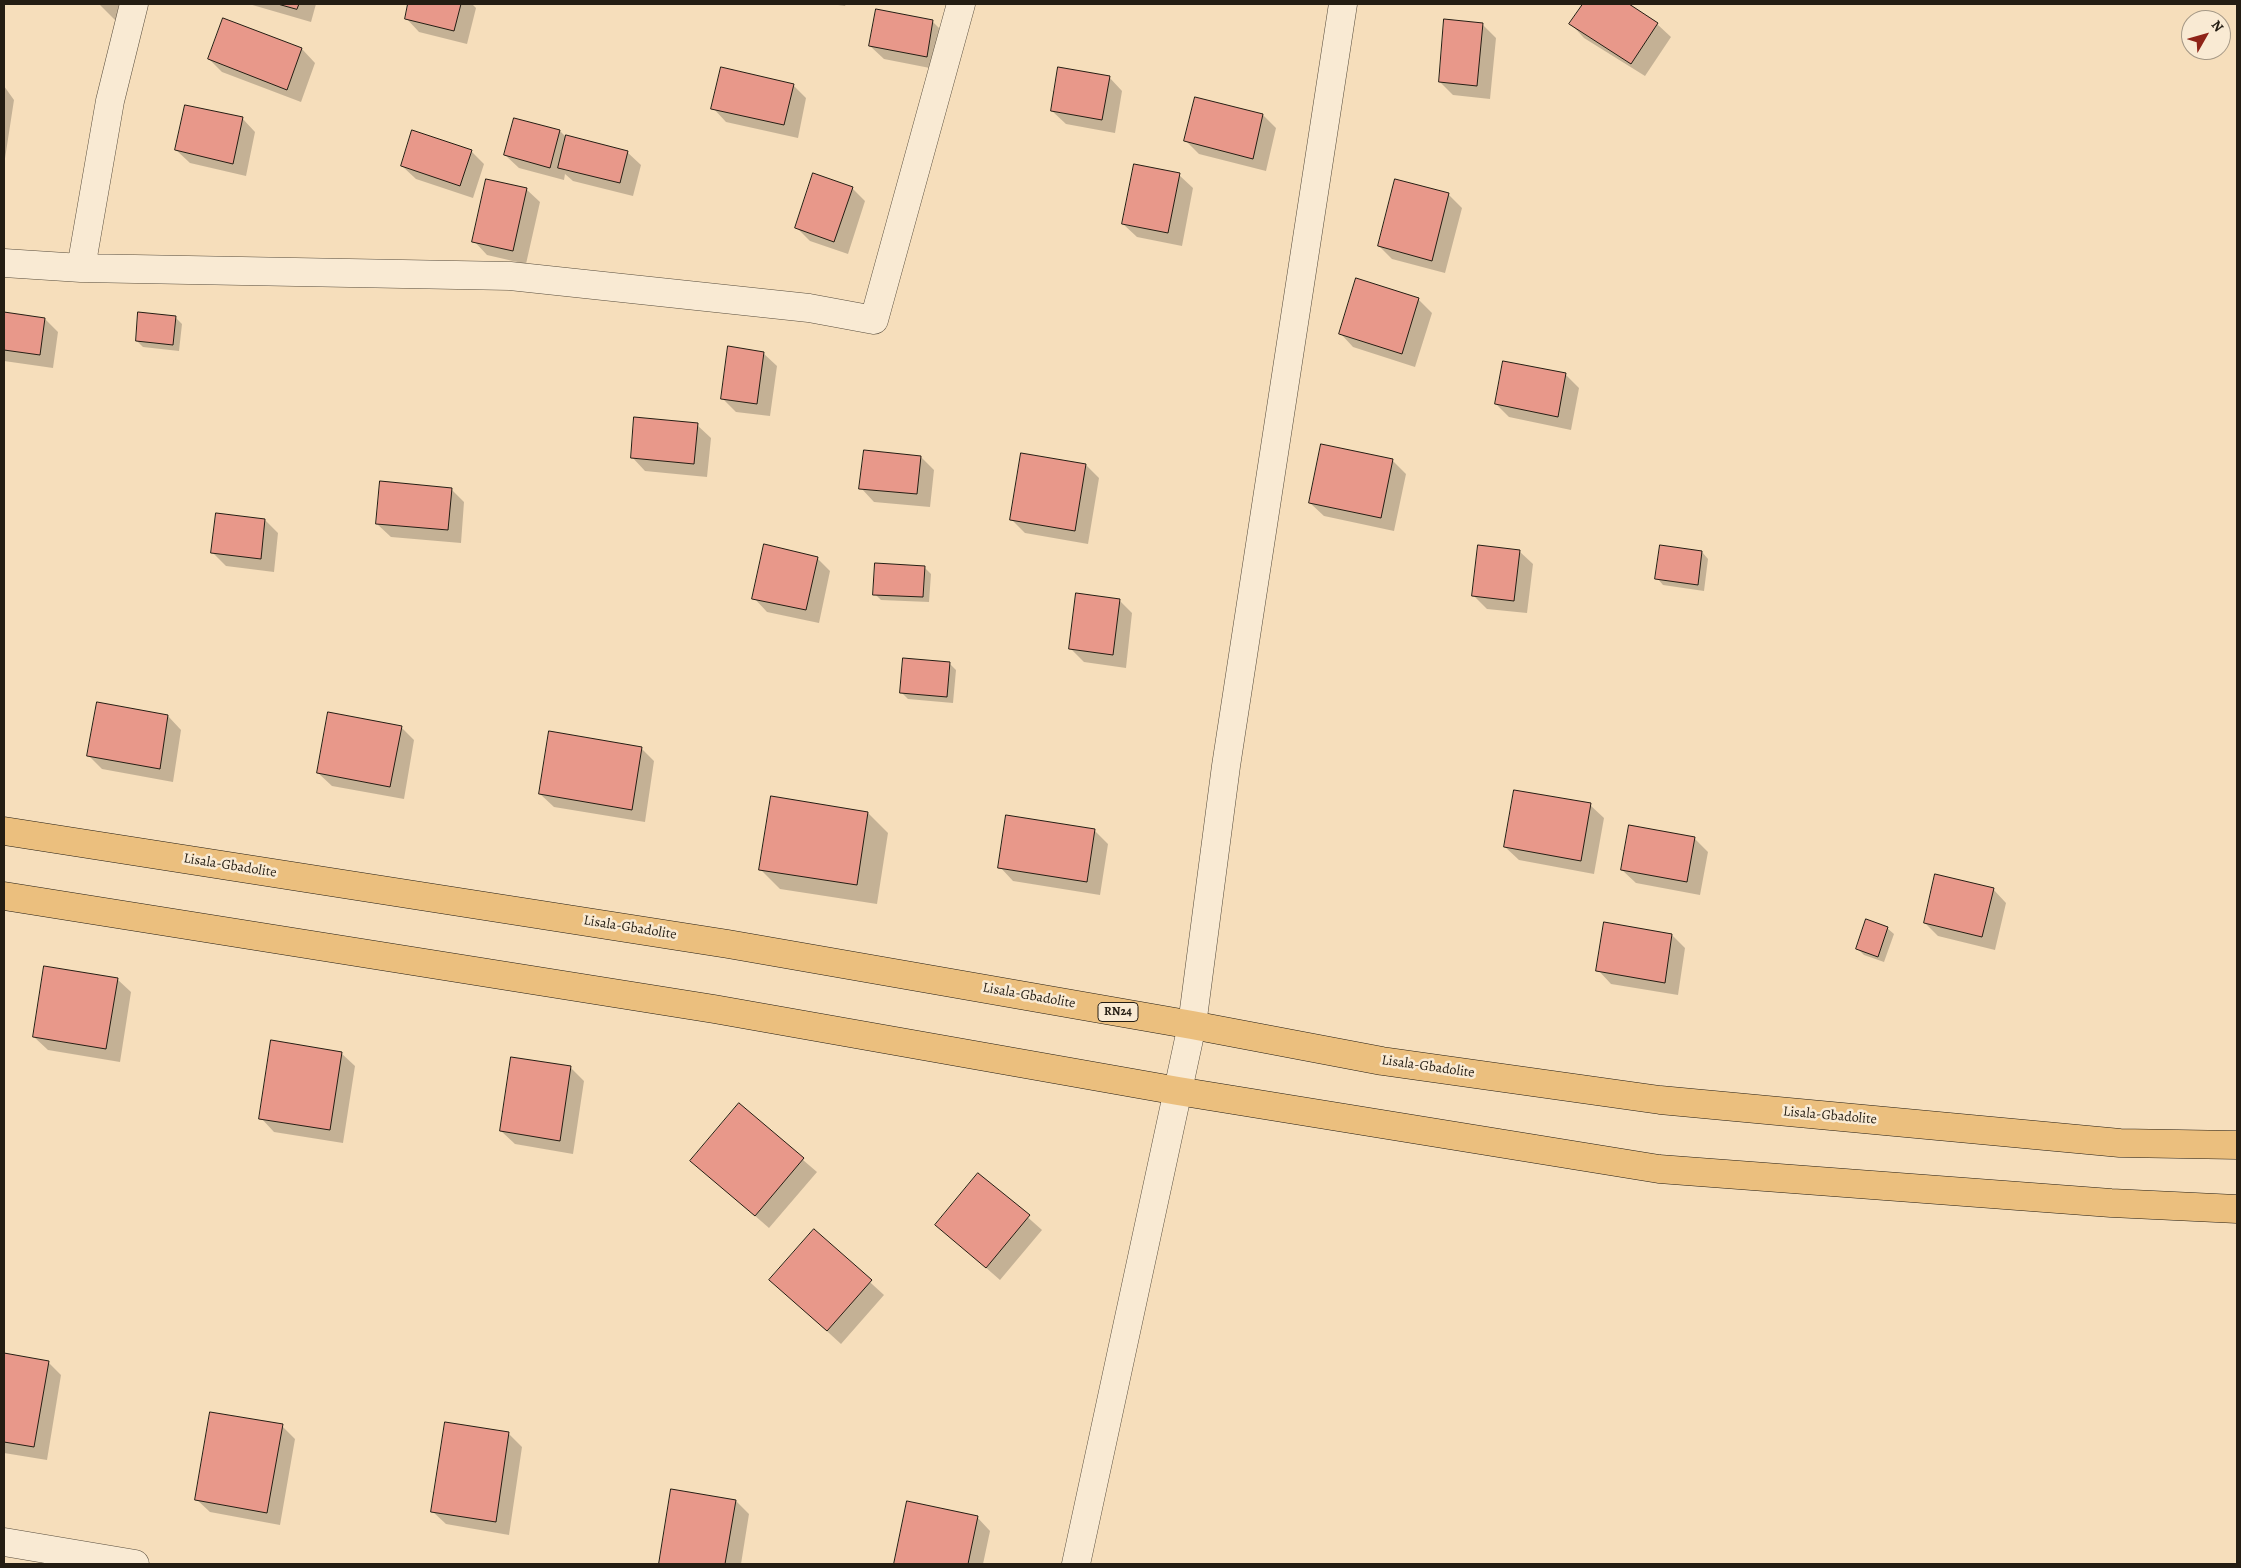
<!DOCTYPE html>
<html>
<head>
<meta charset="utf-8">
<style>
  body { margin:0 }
  #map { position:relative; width:2241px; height:1568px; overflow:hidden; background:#f6debb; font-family:Alegreya,serif }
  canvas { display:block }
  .frame { position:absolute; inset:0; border:5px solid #241d13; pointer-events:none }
  .north { position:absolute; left:2181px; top:10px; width:50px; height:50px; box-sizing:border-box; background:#f9ead3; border:1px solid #a49886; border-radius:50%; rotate:52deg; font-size:14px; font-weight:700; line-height:20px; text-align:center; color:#241d13 }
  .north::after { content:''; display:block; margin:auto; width:18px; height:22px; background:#8f2418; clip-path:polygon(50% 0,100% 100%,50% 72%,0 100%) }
</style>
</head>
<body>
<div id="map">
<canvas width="2241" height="1568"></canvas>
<div class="frame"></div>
<div class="north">N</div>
</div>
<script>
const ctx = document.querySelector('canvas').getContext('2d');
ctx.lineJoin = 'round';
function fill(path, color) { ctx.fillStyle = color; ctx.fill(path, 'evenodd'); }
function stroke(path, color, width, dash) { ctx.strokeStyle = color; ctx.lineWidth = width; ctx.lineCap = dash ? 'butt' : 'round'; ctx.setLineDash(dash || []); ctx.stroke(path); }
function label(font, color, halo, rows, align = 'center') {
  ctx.font = font + ' Alegreya,serif'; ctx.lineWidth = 5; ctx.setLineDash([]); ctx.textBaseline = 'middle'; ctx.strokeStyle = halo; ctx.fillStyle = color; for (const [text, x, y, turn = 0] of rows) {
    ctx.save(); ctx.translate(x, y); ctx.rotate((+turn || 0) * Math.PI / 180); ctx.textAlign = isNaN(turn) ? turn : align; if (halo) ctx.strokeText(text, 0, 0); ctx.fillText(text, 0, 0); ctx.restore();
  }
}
const shadow = new Path2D(`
  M99,4H119L116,21Z
  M249,4H316L311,22Z
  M410,4H472L476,8L467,44L419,32L406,18Z
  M831,4H846L845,6Z
  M1584,4H1626L1657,24L1671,37L1645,76L1584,38L1571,24Z
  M224,20L302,49L315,63L301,102L222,72L209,59Z
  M932,21L946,35L940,70L884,59L870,46Z
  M1445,21L1483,25L1496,38L1490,99L1453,95L1440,82Z
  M1109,77L1122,91L1115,133L1066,124L1052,111Z
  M793,85L806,98L798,138L726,122L713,108Z
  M4,86L14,100L4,165Z
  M1196,98L1263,115L1276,128L1266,171L1199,154L1186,141Z
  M242,118L255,132L246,176L190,163L176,150Z
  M560,131L567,138L627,152L641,165L633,196L573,181L565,174L564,180L519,168L505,155Z
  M471,151L484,164L473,198L416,179L402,166Z
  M1179,175L1193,188L1182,246L1137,237L1123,224Z
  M852,188L865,201L848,254L810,241L797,228Z
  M526,189L540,202L526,264L487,255L474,241Z
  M1448,194L1462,208L1445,273L1392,259L1379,246Z
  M1418,299L1432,313L1415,367L1353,347L1340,333Z
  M4,313L45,319L58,332L53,368L4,361Z
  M176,318L182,324L179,351L143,347L137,341Z
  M763,353L777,366L770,416L736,412L722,398Z
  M1565,374L1579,388L1571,430L1509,417L1496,404Z
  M697,425L711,438L707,477L645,471L632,457Z
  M1322,446L1393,461L1406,474L1394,531L1324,516L1310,503Z
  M921,457L934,470L930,507L874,502L861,488Z
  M1086,465L1099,478L1088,544L1025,533L1012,520Z
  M451,489L464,502L461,543L391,537L377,524Z
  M265,520L278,533L274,572L226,566L213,553Z
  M1661,546L1702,552L1708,559L1704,591L1663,585L1657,578Z
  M1519,551L1533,564L1527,613L1487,609L1474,596Z
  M817,558L830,571L819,623L767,612L754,598Z
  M924,567L931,574L929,602L881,600L875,594Z
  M1119,600L1132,613L1126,668L1084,662L1070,648Z
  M949,663L956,670L953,703L908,699L901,692Z
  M98,704L168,716L181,730L173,782L102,769L89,756Z
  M401,727L414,740L404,799L332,786L318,773Z
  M641,748L654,761L645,822L554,807L540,794Z
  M1590,805L1604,818L1594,874L1519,860L1505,847Z
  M868,813L888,833L877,904L780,889L760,869Z
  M1094,830L1108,844L1100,895L1013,881L1000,867Z
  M1694,838L1708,852L1700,895L1636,883L1622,870Z
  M1993,889L2006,903L1995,950L1938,936L1925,923Z
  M1887,928L1894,934L1884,962L1864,955L1858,949Z
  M1672,935L1685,948L1678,995L1611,984L1598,970Z
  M117,979L131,992L120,1062L48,1050L34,1037Z
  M341,1053L355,1066L343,1143L274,1132L261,1118Z
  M571,1068L584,1081L573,1154L515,1144L501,1131Z
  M739,1105L817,1172L769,1228L692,1161Z
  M979,1174L1042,1230L1000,1280L937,1225Z
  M814,1231L884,1295L841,1344L771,1280Z
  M4,1354L48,1362L61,1375L47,1460L4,1453Z
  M282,1426L295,1439L280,1525L210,1512L196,1499Z
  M509,1434L522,1447L509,1535L446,1524L432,1511Z
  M672,1490L736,1501L749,1514L741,1564H660Z
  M908,1503L977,1517L990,1531L983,1564H896Z`);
const building = new Path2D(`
  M278,4H299L297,9Z
  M408,4H461L454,31L405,19Z
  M1583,4H1629L1658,23L1631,64L1569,24Z
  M876,9L933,20L927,57L869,46Z
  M223,18L302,48L287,90L208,59Z
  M1444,19L1483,23L1477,86L1439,82Z
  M721,67L794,84L784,125L711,109Z
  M1058,67L1110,76L1102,120L1051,111Z
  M1195,97L1263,114L1253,159L1184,141Z
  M185,105L243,117L233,164L175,150Z
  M514,118L560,130L550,168L504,155Z
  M412,130L472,150L460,186L401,166Z
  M566,135L628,151L620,183L558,168Z
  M1134,164L1180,173L1168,233L1122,224Z
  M813,173L853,187L834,242L795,228Z
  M486,179L527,188L513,251L472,242Z
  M1395,179L1449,193L1432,261L1378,246Z
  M1356,278L1419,298L1402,354L1339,334Z
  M4,312L45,318L40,355L4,350Z
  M138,312L176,316L173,345L136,341Z
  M728,346L764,352L757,404L721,399Z
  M1503,361L1566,373L1558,417L1495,404Z
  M634,417L698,423L694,464L631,458Z
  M1321,444L1393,459L1381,518L1309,503Z
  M864,450L921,456L917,494L859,489Z
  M1021,453L1086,464L1075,531L1010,520Z
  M380,481L452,488L448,530L376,524Z
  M216,513L265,519L261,559L211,553Z
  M764,544L818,557L806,610L752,599Z
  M1478,545L1520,550L1514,601L1472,596Z
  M1660,545L1702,551L1698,585L1655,579Z
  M875,563L925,566L923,597L873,595Z
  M1076,593L1120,599L1113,655L1069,649Z
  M903,658L950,662L947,697L900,693Z
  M97,702L168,715L160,769L87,756Z
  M328,712L402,726L390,787L317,773Z
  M549,731L642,747L632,810L539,794Z
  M1514,790L1591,803L1581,861L1504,847Z
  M771,796L868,812L857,885L759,870Z
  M1006,815L1095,829L1087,882L998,868Z
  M1629,825L1695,837L1687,882L1621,870Z
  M1935,874L1994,888L1982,937L1924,923Z
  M1866,919L1888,927L1878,957L1856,949Z
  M1604,922L1672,934L1665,983L1596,971Z
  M44,966L118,978L106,1049L33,1037Z
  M271,1040L342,1052L330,1130L259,1119Z
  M511,1057L571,1066L560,1141L500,1131Z
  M739,1103L804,1158L755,1216L690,1161Z
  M978,1173L1030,1215L986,1268L935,1225Z
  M814,1229L872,1280L827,1331L769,1280Z
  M4,1353L49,1361L34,1447L4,1442Z
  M210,1412L283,1424L267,1513L195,1500Z
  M445,1422L509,1432L496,1522L431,1512Z
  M671,1489L736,1500L725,1564H659Z
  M907,1501L978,1516L968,1564H894Z`);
const street = new Path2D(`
  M4,263L81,268L510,276L809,308L874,320L961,4
  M81,268L110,101L134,4
  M4,1542L135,1564
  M1076,1564L1192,1025L1226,766L1343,4`);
const primary = new Path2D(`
  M4,831L728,944L1192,1025L1382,1061L1660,1100L2120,1143L2237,1145
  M4,896L714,1009L1178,1091L1659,1169L2111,1203L2237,1209`);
const shields = [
  [1118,1012,40]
];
const shieldNames = [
  ["RN24",1118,1012]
];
const streetNames = [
  ["Lisala-Gbadolite",230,866,9],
  ["Lisala-Gbadolite",630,928,9],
  ["Lisala-Gbadolite",1029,996,10],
  ["Lisala-Gbadolite",1428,1067,8],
  ["Lisala-Gbadolite",1830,1116,5]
];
fill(shadow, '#0003');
fill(building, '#e8988a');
stroke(building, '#241d13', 1);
stroke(street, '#584d3d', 29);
stroke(primary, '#241d13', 29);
stroke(street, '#f9ead3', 28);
stroke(primary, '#ebbf7e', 28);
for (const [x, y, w] of shields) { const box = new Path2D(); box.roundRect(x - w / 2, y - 9.5, w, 19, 4); ctx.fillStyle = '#f9ead3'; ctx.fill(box); stroke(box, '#241d13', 1); }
label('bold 12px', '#241d13', null, shieldNames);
label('14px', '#241d13', '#f9ead3', streetNames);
</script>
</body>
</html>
